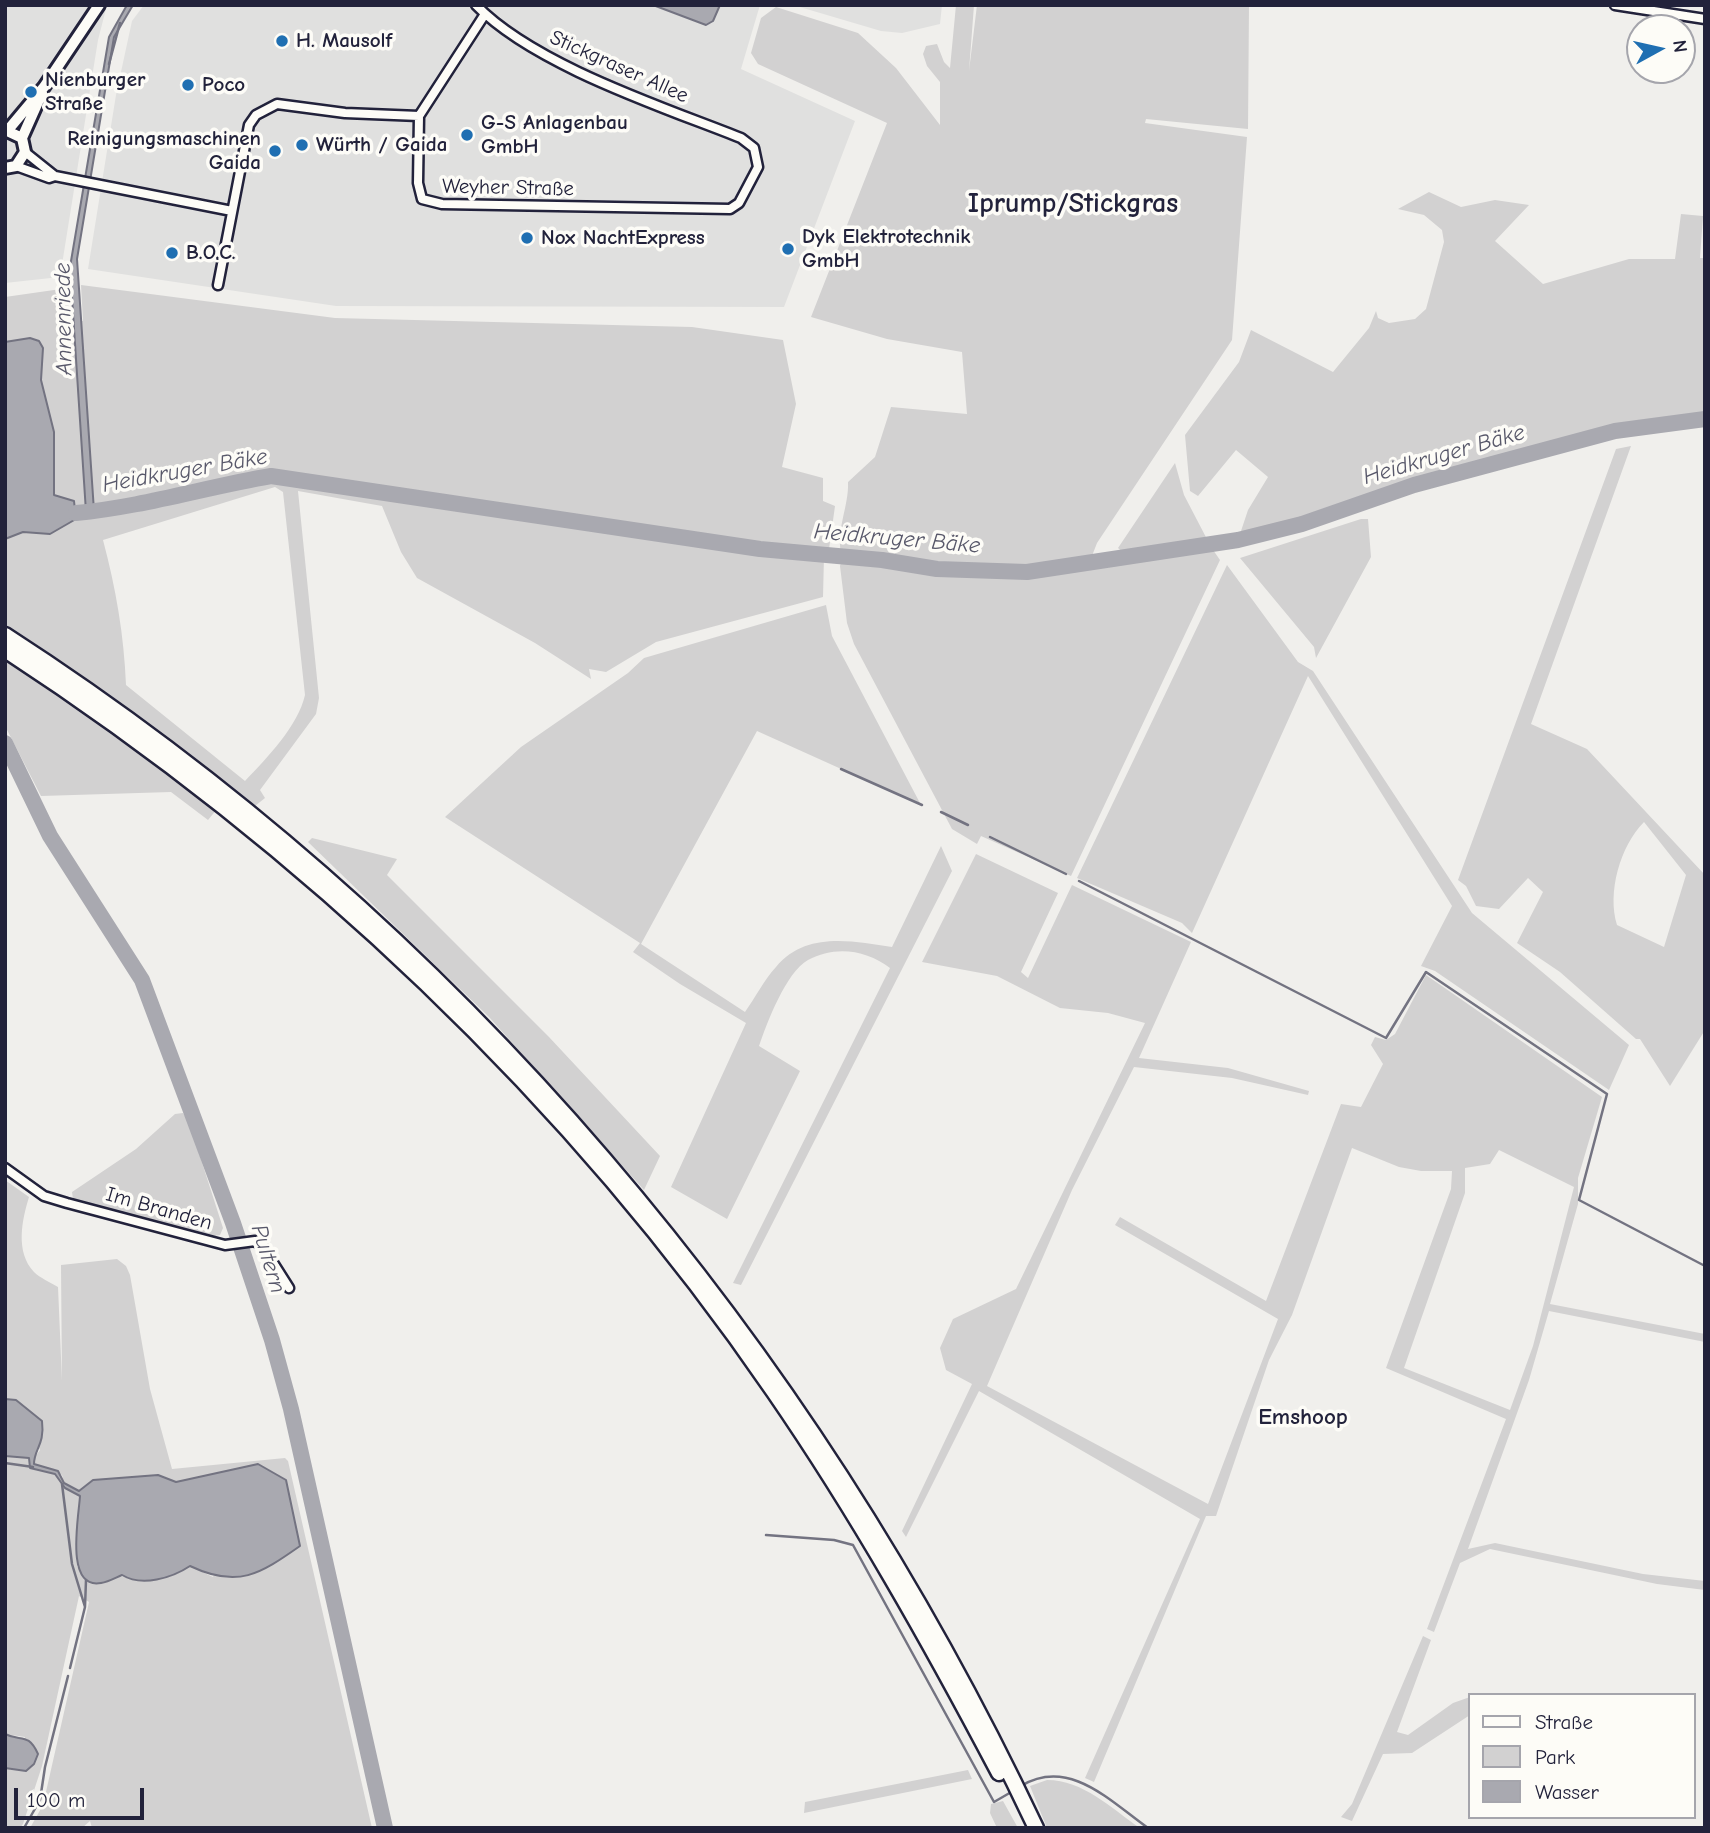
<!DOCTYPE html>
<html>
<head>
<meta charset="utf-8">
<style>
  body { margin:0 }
  #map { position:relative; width:1710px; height:1833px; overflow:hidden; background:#f0efec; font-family:"Comic Neue",sans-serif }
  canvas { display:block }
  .frame { position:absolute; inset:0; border:7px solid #22223b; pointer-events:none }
  .legend { position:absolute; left:1468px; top:1693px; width:228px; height:126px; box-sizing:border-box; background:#fdfcf7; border:2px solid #a5a5ac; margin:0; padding:9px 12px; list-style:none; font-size:21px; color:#22223b }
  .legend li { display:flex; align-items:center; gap:14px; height:35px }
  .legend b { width:35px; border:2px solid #a5a5ac }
  .north { position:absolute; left:1626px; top:14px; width:70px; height:70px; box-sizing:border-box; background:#fdfcf7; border:2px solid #a5a5ac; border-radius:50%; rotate:82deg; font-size:19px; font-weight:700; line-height:28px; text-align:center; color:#22223b }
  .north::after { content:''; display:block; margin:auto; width:24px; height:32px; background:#1f6fb2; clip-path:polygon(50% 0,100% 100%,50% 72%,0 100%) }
  .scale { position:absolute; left:14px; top:1788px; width:130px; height:32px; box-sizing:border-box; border:4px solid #22223b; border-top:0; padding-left:9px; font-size:21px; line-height:24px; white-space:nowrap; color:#22223b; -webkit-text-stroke:5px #fdfcf7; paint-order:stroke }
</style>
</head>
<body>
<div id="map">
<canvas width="1710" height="1833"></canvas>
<div class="frame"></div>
<ul class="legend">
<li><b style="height:9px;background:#fdfcf7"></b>Straße</li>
<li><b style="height:19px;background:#d2d1d1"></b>Park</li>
<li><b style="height:19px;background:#a9a9b0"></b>Wasser</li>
</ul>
<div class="north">N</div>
<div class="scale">100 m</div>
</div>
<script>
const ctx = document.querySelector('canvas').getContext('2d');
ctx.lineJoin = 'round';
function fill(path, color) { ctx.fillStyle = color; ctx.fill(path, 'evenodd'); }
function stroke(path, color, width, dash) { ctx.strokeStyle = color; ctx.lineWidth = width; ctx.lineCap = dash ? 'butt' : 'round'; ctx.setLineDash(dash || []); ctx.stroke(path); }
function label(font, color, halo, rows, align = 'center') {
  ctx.font = font + ' "Comic Neue",sans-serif'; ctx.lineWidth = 7; ctx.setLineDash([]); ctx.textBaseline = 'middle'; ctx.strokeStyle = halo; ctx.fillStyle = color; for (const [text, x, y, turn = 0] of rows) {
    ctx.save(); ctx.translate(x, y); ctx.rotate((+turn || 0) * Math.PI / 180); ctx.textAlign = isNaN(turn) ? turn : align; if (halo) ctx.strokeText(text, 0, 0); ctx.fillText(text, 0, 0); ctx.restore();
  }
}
const built = new Path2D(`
  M5,5H107L98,40L60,277L5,283Z
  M144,5H760L741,69L855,121L784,307L336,306L88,269L116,95L132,21Z
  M793,5H942L940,24L902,33L881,31Z`);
const green = new Path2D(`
  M956,5H974L969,71L977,5H1249L1248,129L1146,119L1145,123L1247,137L1232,340L1097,543L1090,561L1027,571L938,567L841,553C836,529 849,506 848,482L875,457L891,407L967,414L962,352L887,339L811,317L887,123L758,64L751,53L761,18L776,7L858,33L896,68L940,125V82L927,66L923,54L926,46L937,44L944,62L950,68Z
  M1429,192L1461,207L1495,200L1529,205L1495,241L1543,284L1629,259H1675L1681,214L1703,216L1700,258H1705V418L1615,430L1413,485L1301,523L1238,540L1248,510L1268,477L1236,450L1198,496L1190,491L1185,435L1239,362L1251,330L1333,372L1369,328L1376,311L1378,318L1389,323L1415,319L1426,309L1444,242L1442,230L1424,215L1398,209Z
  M81,285L335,318L692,327L783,340L796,404L782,467L823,478V501L835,506L829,549L761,547L288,477L286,480L724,545L824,556L823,597L656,642L606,672L589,669L591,679L535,643L417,578L401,552L382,506L298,491L319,698L316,714L260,790L265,798L255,806L93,686L5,627V539L23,532L50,534L55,477L54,432L41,380L43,348L30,338L5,342V297L68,288L70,322L83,321ZM275,487L283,492L305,695C298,726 267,758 245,781L126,685C124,635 116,589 103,540Z
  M1631,446L1531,724L1587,749L1705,875V1030L1670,1086L1640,1039H1636L1560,972L1517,943L1543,892L1528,878L1499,909L1476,906L1466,886L1458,880L1616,449ZM1644,822L1686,875L1664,947L1617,925C1607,893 1620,846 1644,822Z
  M1175,463L1184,495L1209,543L1126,555L1118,548Z
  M1361,519H1368L1371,557L1316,658L1314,647L1240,558Z
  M1211,547L1220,560L1071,876L981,836L977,844L952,829L854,644L847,623L840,566L842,558L939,571L1024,573Z
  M1227,565L1298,662L1313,671L1472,913L1629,1045L1609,1090L1435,971L1421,966L1452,906L1308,676L1192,933L1182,923L1077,878Z
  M826,605L832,636L921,805L757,731L641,944L745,1012C755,998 764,980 776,967C806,931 852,941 892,947L941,846L952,871L741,1285L733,1283L890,968C867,950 835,945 808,960C786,972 767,1023 759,1046L800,1071L727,1219L671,1187L746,1023L680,984L633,952L640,943L445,817L521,747L628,673L644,658Z
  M5,657L53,688L217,809L208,820L171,792L41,796L5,726Z
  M312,838L397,859L387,875L549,1037L660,1156L644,1190L489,1017L308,842Z
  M976,854L1058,893L1021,972L1028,978L1072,885L1191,942L1139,1058L1228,1068L1309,1091L1308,1095L1232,1078L1134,1067L1072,1190L987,1386L1208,1504L1278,1319L1115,1225L1120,1217L1266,1301L1341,1104L1361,1107L1383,1064L1371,1045L1375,1037L1386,1040L1395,1034L1426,975L1602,1097L1578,1178V1204L1550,1304L1705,1334V1342L1549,1311L1529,1380L1468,1549L1495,1543L1643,1574L1705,1581V1590L1657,1584L1490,1549L1460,1563L1434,1632L1427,1629L1506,1419L1386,1368L1451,1189L1452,1171H1421L1399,1167L1352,1148L1292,1315L1269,1360L1216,1516H1206L1094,1782L1085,1778L1200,1519L979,1391L906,1537L902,1531L972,1384L946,1370L940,1348L953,1319L1016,1289L1145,1023L1108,1013L1060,1008L997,976L922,962ZM1499,1150L1574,1187L1533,1346L1510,1410L1404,1368L1465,1193V1168L1490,1164Z
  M183,1113L189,1122L223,1228L220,1235L206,1237L73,1199L72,1192L136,1149L175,1114Z
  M5,1180L29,1197C22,1220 15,1252 34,1272C40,1278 50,1282 58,1287L62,1381L61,1265L117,1259L126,1266L130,1275L150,1389L172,1469L285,1458L288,1461L372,1828H92L90,1821L82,1828H30L43,1805L89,1602L79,1596L42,1766L23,1824L20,1828H5V1768L14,1770L25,1737L5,1734V1456L29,1458L30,1468L55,1474L65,1488L80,1496L77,1567C117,1574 154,1592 190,1566L213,1577L258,1464L175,1482L158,1475L93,1480L80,1491L64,1483L62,1475L34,1464V1458L40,1450L16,1400L5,1399Z
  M1423,1636L1431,1640L1397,1732L1408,1735L1453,1703L1470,1697V1715L1412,1753L1383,1754L1352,1821L1341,1817L1352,1804Z
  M968,1770L972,1779L804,1813L805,1802Z
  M1047,1780C1083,1780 1111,1808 1140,1828H1047L1030,1786Z
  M1003,1801L1018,1828H997L990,1813L991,1804Z`);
const water = new Path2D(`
  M127,5H133L114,37L77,259L94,511L86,512L70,267L109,37Z
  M653,5H720L713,21L706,25Z
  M30,338L39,341L43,348L41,380L54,432V495L74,501L76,519L50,534L23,532L5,539V342Z
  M5,1399L16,1400L42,1421C45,1445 34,1449 34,1464L58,1471L64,1483L79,1491L93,1480L158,1475L176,1482L258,1464L286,1480L300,1546C260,1574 238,1589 190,1566C172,1578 142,1587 122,1575C115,1578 108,1582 101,1583C64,1590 79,1515 80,1496L65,1488L55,1474L30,1468L29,1458L5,1456Z
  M5,1734C21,1742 28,1732 38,1754L34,1764L26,1771L5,1768Z`);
const stream = new Path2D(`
  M109,64L120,23
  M841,769L922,805
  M941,812L968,825
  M990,837L1066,874
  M1079,881L1386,1038L1426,972L1607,1094L1579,1200L1705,1266
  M5,1463L33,1467
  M62,1484L72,1564L85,1607
  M766,1535L834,1540L853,1545L994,1802L1013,1791
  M70,1668L85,1607L86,1580
  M1021,1786C1069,1757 1110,1801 1148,1828
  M24,1828L40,1800L45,1767L68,1676`);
const river = new Path2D(`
  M76,513C142,507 206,487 271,476L760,549L882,560L937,569L1027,572L1238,540L1302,524L1414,485L1615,431L1705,419
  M5,743L50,836L142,980L233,1223L272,1340L291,1409L385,1828`);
const street = new Path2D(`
  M476,5C534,65 663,107 741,138L754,148L758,167L739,203L730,209L442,204L422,199L418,183L419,116L485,14
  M1615,5L1705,19
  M25,152L55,176
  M16,166L49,178L55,176L232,211
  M218,285L249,125L256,115L277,104L345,113L419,116
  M5,1168L44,1196L67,1203L225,1245L255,1241L263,1247L289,1288`);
const secondary = new Path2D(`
  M5,130L22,138L25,152L16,166L5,168
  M8,130L44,87L99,5
  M22,138L42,93`);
const highway = new Path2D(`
  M5,635C457,927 807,1343 1036,1828
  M5,650C304,845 572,1097 774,1392C858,1514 930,1642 999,1773`);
const markers = [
  [282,41,7,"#1f6fb2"],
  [188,85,7,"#1f6fb2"],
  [31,92,7,"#1f6fb2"],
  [467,135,7,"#1f6fb2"],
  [302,145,7,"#1f6fb2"],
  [275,151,7,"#1f6fb2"],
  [527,238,7,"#1f6fb2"],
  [788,249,7,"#1f6fb2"],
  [172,253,7,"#1f6fb2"]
];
const poiNames = [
  ["H. Mausolf",296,41],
  ["Nienburger",45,80],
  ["Straße",45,104],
  ["Poco",202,85],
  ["G-S Anlagenbau",481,123],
  ["GmbH",481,147],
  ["Reinigungsmaschinen",261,139,"right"],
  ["Gaida",261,163,"right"],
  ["Würth / Gaida",316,145],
  ["Dyk Elektrotechnik",802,237],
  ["GmbH",802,261],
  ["Nox NachtExpress",541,238],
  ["B.O.C.",186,253]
];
const streetNames = [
  ["Stickgraser Allee",619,67,24],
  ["Weyher Straße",508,188,1],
  ["Im Branden",159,1209,16]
];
const waterNames = [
  ["Annenriede",64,319,-91],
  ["Heidkruger Bäke",1444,455,-16],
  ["Heidkruger Bäke",185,471,-10],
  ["Heidkruger Bäke",897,539,5],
  ["Pultern",268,1259,73]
];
const neighbourhoodNames = [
  ["Emshoop",1303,1417]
];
const districtNames = [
  ["Iprump/Stickgras",1073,204]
];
fill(built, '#e0e0df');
fill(green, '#d2d1d1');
fill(water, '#a9a9b0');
stroke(water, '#737381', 2);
stroke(stream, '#737381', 2.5);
stroke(river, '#a9a9b0', 16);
stroke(street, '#22223b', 13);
stroke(secondary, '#22223b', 16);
stroke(highway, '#22223b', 19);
stroke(street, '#fdfcf7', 8);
stroke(secondary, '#fdfcf7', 10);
stroke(highway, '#fdfcf7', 14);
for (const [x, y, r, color] of markers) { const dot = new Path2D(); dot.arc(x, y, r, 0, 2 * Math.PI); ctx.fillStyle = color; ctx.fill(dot); stroke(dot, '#fdfcf7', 2.5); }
label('bold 21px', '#22223b', '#fdfcf7', poiNames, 'left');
label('21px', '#22223b', '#fdfcf7', streetNames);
label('italic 23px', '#58586a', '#fdfcf7', waterNames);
label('bold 23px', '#22223b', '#fdfcf7', neighbourhoodNames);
label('bold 28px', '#22223b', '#fdfcf7', districtNames);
</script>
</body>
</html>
